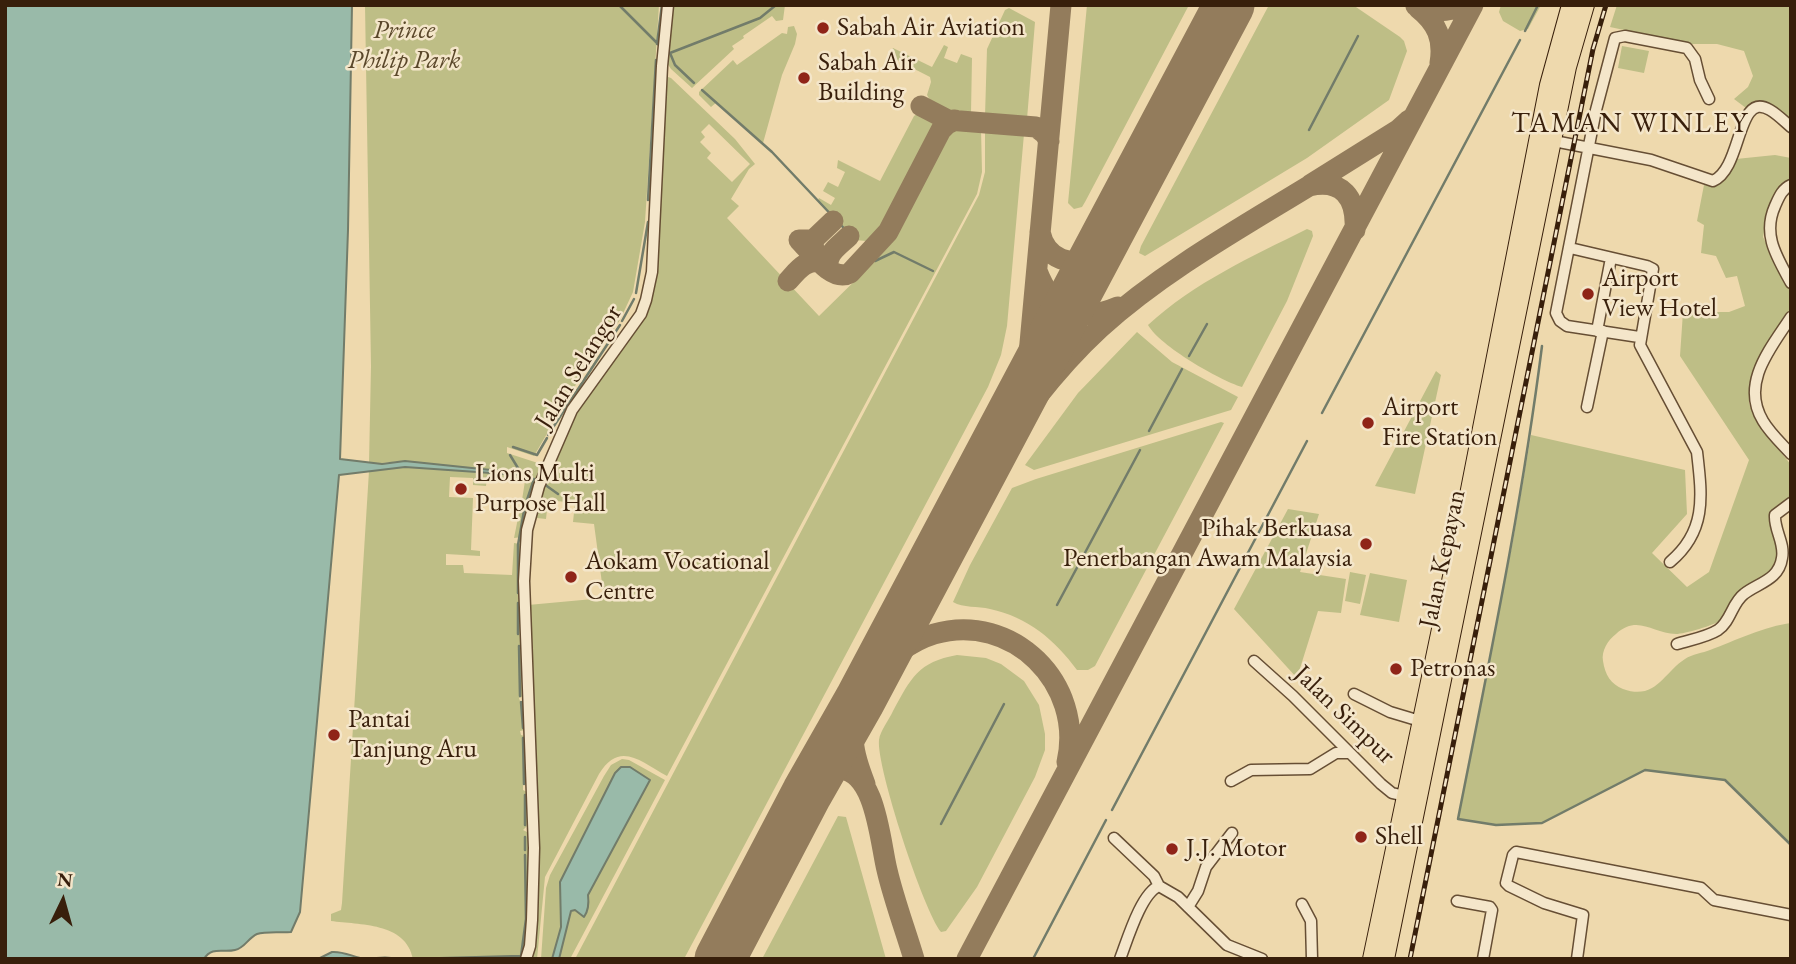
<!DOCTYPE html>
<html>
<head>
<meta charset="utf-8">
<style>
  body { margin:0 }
  #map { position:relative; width:1796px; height:964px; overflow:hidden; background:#eed9ad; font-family:"EB Garamond",serif }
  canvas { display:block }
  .frame { position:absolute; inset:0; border:7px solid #381f0b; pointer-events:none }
  .north { position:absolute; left:28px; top:866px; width:70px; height:70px; -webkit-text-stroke:5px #f4e6ca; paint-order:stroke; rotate:5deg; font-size:19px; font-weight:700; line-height:28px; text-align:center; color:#381f0b }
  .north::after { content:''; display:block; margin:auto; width:24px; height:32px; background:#381f0b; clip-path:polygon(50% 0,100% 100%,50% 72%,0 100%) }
</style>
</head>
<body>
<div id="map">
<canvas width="1796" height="964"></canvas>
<div class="frame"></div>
<div class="north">N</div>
</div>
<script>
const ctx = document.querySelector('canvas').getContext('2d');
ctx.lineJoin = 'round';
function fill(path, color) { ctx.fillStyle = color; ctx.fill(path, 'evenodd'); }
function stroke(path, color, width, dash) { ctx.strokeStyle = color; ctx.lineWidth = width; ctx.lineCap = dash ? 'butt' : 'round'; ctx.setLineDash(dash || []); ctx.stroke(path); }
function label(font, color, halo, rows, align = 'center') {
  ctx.font = font + ' "EB Garamond",serif'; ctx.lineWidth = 5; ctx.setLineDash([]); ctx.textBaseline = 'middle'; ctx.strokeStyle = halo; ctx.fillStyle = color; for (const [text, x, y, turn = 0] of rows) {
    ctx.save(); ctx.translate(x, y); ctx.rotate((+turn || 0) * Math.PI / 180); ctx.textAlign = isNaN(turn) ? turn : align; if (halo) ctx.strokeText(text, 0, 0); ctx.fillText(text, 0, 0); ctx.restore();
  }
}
const green = new Path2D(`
  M365,5H659L645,222L633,292L620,320L573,389L534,456L507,447V453L544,465L530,501L522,500L525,481L487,477L486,486L473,485V478L450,477L449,497L473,498L471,550L480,551V556L446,554V565H463L464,573L512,575L514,543L521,544L524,696L519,698L520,701H523L525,730L520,731L521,735L525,736L527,783L523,785V790L527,792L529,824L523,830L529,833L526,952L521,959H413C406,922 359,925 331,921V914L341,910L342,903L369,471L405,467L520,473L405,461L369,464L371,366Z
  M671,5H785L783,20L776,21L772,16L743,36L744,38L732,46L734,49L692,88L671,69L667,63Z
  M1087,5H1189L1085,202L1082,207L1074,209L1068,203Z
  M1269,5H1353L1400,37L1404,41L1407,51L1389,100L1307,158L1145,256L1139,253L1141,246Z
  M1501,5H1541L1528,29L1520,31L1503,21L1499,12Z
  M1617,5H1791V120C1777,107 1764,96 1746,108L1734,99L1748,87L1753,76L1744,51L1717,44H1689L1610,27Z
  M1009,8L1035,22L1027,119L985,116L987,49L1005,10Z
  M794,26L797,34L795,44L782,75L763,143L717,102L711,107L699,95V92L733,60L737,65L782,33L787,34L788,27Z
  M944,45L948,47L944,58L957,63L961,54L972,58L971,113C955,114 935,111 927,95L931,82L930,77L889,56L893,48L932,67Z
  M1622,46L1649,51L1644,73L1618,68Z
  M665,76L671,78L735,139L755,164L749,169L731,199L739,206L727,218L819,316L875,261L891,240L950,128L955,126L981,129L982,172L977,194L667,776C641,762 620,740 599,774L545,877L537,959H533L538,882V787L528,605L604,598L594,524L573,522L575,503L548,500L546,519L537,518V502L573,419L637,327L647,308ZM709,124L750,164L732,182L707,158L711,153L700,142L705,137L701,132Z
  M917,114L931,116L936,120V125L930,138L879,233L866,241L855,240L818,200L819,198L831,205L835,198L823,191L828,182L838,187L845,172L837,168L838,160L880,181L914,116Z
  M985,129L1024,134L1007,326L1001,355L988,387L684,959H575L979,195L985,172Z
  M1775,155L1791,158V180L1769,209L1763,237L1791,292V307L1752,373L1749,387V403L1755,419L1791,465V497L1769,514C1769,527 1776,537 1777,550C1781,579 1748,579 1734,597C1729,604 1728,614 1721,620C1715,625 1684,634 1676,634C1653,634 1638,614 1616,634C1608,640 1601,651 1603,661C1605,675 1611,684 1623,689C1656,701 1664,672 1685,659C1692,654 1703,653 1710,650C1734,641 1766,626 1791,623V845L1725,780L1645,770L1542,823L1496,825L1458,819L1513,541L1531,435L1685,470L1687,514L1652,553L1687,587L1709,572L1749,460L1680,356L1683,312H1729L1745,306L1737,276L1726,278L1716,256L1701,253L1704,225L1697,221L1704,185C1722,187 1730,174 1736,159Z
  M1307,229L1312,231L1313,236L1287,301L1242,387C1219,380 1160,346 1148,325C1195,282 1251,257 1307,229Z
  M1137,332L1172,362L1238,397L1231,410L1034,470L1025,465L1078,393Z
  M1436,371L1441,375L1415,494L1375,486Z
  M1221,422L1224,423L1095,666L1088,670H1077C1055,640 1028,617 990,609C978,606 963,608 953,602L970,565L1012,488L1036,479Z
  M521,503L528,505L523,537L514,538Z
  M1288,509L1319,514L1300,572L1346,579L1341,613L1318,611L1297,678L1234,609Z
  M1350,572L1366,575L1360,604L1345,601Z
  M1370,573L1407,580L1399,622L1360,615Z
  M957,655L986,658L1001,664L1024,681L1039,705L1045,734V750L1035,777L977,887L946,931L941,932C924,912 876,766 879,740C880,731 889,720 893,711C911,678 918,662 957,655Z
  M622,759L629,760L665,780L570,959H559L571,911L589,904L588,896L560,882L561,927L552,959H541L546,888L550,875L604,776L611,765Z
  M838,816L846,817L886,959H762Z`);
const water = new Path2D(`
  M5,5H352L348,230L340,459L382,464L405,461L520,473V475L405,467L339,475L300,912L291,932C282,933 266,931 257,934C248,938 245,948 235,950C223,953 212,946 204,959H5Z
  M621,767H630L650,780L588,895C589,903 589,910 584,917L575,910L571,911L559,959H552L561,927L560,882L615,773Z
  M332,952C345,951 354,958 367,959C376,959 382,956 391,958L390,959H318Z`);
const stream = new Path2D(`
  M619,5L659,45
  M1525,31L1538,5
  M657,44L662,5
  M694,83L675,65L670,53L760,18L776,5
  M702,90L772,152L855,240
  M1309,130L1358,36
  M648,200L656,60
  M875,261L894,252L933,271
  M636,293L648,222
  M622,321L634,299
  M1542,346C1522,505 1489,662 1458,819L1496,825L1542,823L1645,770L1725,780L1791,845
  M1189,356L1207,324
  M1322,413L1520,40
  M1149,431L1182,369
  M548,435L620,325
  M513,447L537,455L547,438
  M510,455L521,473
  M519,474L536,480
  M544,484L558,494
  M527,500L534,479
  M518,593V545L525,505
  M518,603V634
  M1057,605L1140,450
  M519,646L520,696
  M521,702L523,728
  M523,738L524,784
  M1112,810L1307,441
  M941,824L1004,704
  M525,825V795
  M525,837V850
  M412,959L521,956L526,919L525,855
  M1033,959L1106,820`);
const taxiway = new Path2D(`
  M1416,6C1433,13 1447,12 1464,5
  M1418,8C1437,23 1444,39 1440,63
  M921,106L948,120L1036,127L1045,134L1049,141
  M1310,185L1398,130L1409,120
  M1040,232C1046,260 1072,268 1096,256
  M813,240H799C811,252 832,283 850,273L888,232L941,130L947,124L955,120
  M814,253L813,240L833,221
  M829,270C824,254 839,246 849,236
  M1037,271C1052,311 1079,324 1118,307
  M788,281C798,270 805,259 822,262
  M1006,425L1016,399L1029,354L1061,5
  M978,478C1015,425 1052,372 1100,328C1162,272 1237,230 1309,186C1342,178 1357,198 1355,230
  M872,677C891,658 908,642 934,634C1012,611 1085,684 1067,762
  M860,700C850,738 851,748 865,784
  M807,793C816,780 824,767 840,769C876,771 880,842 887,870C894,900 905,929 914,959
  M967,959L1473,5`);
const runway = new Path2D(`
  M720,959L807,793L860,700L1229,5`);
const minor = new Path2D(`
  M1554,141L1651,160L1713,181C1743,168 1736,90 1770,110C1777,114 1784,121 1791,127
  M1791,185C1782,189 1779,197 1775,206C1762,235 1777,257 1791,283
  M1570,248L1647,266L1653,269L1640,345L1697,452C1702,496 1707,531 1670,562
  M1791,317C1771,348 1740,383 1763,421C1770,433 1782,444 1791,454
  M1597,331L1611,258
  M1639,337L1567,326L1560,321L1556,313L1596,110L1615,38L1625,36L1687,48L1695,59L1700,80L1709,99
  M1587,407L1603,331
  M1677,644C1690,640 1707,637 1718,630C1731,621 1732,603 1744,594C1758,583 1779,580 1782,558C1785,543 1774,530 1775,515L1791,503
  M1254,661L1293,696L1381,784L1392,793L1405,796
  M1354,694L1390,712L1420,721
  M1231,781L1251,770L1310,769L1336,753H1350
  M1114,838L1154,876L1159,886
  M1159,886L1178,897L1227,945L1262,959
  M1457,901L1490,907L1492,910L1483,959
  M1302,904L1311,921L1312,959
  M1188,907L1198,891L1206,867L1232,833
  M526,959L530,946L532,920L534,848L524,581L527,530L539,486L572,410L641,314L646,300L652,272L662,66L668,5
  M1120,959C1127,941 1141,893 1159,886
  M1577,959L1583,915L1544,903L1509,886L1506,883L1513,855L1516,852L1701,888L1714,900L1791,915`);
const highway = new Path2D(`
  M1371,959L1467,500L1548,85L1570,5
  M1386,959L1568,67L1586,5`);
const rail = new Path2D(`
  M1410,959L1593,49L1606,5`);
const markers = [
  [823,28,7,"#8f2418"],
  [804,78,7,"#8f2418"],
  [1588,294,7,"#8f2418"],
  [1368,423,7,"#8f2418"],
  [461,489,7,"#8f2418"],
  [1366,544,7,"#8f2418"],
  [571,577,7,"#8f2418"],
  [1396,669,7,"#8f2418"],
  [334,735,7,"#8f2418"],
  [1361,837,7,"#8f2418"],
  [1172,849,7,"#8f2418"]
];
const poiNames = [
  ["Sabah Air Aviation",837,28],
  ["Sabah Air",818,63],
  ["Building",818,93],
  ["Airport",1602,279],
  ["View Hotel",1602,309],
  ["Airport",1382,408],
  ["Fire Station",1382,438],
  ["Lions Multi",475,474],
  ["Purpose Hall",475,504],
  ["Pihak Berkuasa",1352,529,"right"],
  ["Penerbangan Awam Malaysia",1352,559,"right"],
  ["Aokam Vocational",585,562],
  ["Centre",585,592],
  ["Petronas",1410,669],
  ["Pantai",348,720],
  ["Tanjung Aru",348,750],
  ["Shell",1375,837],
  ["J.J. Motor",1186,849]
];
const parkNames = [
  ["Prince",404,31],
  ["Philip Park",404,61]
];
const streetNames = [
  ["Jalan Selangor",579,367,-58],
  ["Jalan Kepayan",1443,559,-78],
  ["Jalan Simpur",1344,715,44]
];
const neighbourhoodNames = [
  ["TAMAN WINLEY",1630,124]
];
fill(green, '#bebe86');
fill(water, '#99baa9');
stroke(water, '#727c6a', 2);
stroke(stream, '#727c6a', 2.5);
stroke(taxiway, '#937c5c', 21);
stroke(runway, '#937c5c', 51);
stroke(minor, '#664e34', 13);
stroke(highway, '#381f0b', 18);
stroke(minor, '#f4e6ca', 10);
stroke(highway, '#eed9ad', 16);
stroke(rail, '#381f0b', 5);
stroke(rail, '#f4e6ca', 2.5, [8]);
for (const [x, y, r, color] of markers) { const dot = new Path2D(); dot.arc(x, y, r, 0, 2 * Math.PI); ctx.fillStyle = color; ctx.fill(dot); stroke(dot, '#f4e6ca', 2.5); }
label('26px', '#381f0b', '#f4e6ca', poiNames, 'left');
label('italic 26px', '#5a472a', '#f4e6ca', parkNames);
label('26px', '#381f0b', '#f4e6ca', streetNames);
ctx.letterSpacing = '2px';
label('28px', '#381f0b', '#f4e6ca', neighbourhoodNames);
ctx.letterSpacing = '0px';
</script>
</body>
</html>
